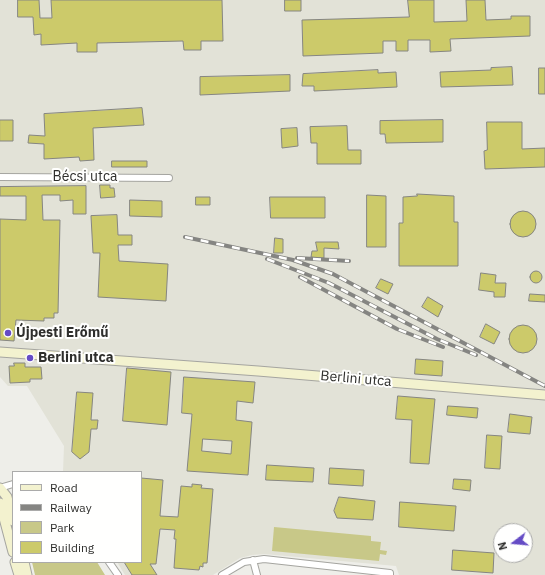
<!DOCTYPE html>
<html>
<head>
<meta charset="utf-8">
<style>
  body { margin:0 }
  #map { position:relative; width:545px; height:575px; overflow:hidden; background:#eeeee9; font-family:"IBM Plex Sans",sans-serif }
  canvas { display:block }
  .legend { position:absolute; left:12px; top:471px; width:130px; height:92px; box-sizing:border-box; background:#fffffe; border:1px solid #ababaa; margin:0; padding:5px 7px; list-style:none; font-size:12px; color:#2e2e2c }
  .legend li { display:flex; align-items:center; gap:8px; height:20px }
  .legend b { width:20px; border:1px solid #ababaa }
  .north { position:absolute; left:493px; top:523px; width:40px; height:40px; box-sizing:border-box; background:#fffffe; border:1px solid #ababaa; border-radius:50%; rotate:254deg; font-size:11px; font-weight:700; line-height:16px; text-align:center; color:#2e2e2c }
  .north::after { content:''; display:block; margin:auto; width:14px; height:18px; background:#654cc5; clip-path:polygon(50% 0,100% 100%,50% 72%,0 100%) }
</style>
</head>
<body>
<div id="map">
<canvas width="545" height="575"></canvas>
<ul class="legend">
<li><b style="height:5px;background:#f3f2cf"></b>Road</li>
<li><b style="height:5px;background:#858582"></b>Railway</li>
<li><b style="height:11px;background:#c8c888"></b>Park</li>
<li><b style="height:11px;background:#ccca6a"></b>Building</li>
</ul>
<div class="north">N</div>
</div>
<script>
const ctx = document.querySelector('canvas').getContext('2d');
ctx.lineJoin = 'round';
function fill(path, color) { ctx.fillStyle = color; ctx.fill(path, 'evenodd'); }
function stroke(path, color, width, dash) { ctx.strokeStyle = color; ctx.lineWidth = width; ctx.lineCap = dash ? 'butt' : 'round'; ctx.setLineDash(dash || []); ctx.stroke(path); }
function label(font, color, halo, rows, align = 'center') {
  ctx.font = font + ' "IBM Plex Sans",sans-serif'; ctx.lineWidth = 4; ctx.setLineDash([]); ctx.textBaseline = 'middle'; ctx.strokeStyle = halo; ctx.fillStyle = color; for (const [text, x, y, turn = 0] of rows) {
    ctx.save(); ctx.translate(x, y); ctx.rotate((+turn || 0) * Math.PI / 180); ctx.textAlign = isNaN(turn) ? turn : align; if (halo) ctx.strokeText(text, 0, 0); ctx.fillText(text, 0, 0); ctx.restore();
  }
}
const built = new Path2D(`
  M0,0H545V575H399L396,566L264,554L252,555L240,558L213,575H125L117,562H141V472H63L64,446L27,386H8L0,377ZM501,531H525V555H501Z`);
const green = new Path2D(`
  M274,527L371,536V541L381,542L380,550L387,551L386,555L380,554L379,561L272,551Z
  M32,562H97L105,575H35Z`);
const building = new Path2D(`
  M18,0H39L40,18H52L51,0H222L223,41H201V50H184L183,41L97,43V52H77V43L41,45V34L34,35L33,17H18Z
  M285,0H301V11H285Z
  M408,0H434V22L467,21L466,0H485L486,20L511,19V16H530V36L450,39L451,51L430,52V40H408V51H396V41H383V53L303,56L302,20L409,17Z
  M512,67L513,85L441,87L440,72L491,70V68Z
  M539,68H545V94H539Z
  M378,70V73L396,72L397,87L314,91V86H302L303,74Z
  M290,75V91L200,95V77Z
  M142,108L144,125L93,128L94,160L80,161L79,157L44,159V144L28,143L29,135L45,136L44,114Z
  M0,120H13V141H0Z
  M443,120V142L386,143L385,134H380V121Z
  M487,122H522V149L545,148V167L485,169L484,151L487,150Z
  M347,126L348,150H361V164H317V143H311L310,127Z
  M297,128L298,146L282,148L281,129Z
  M112,161H147V167H112Z
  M100,185H110V188H114L115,197L101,198Z
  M86,186V214H73V200L60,201V195H42L43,220H60L58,313H54V318H44V321L16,320L14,341L0,340V219L26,220V196H0V187Z
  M417,194L454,196V222H458V266H399V223H403V197L417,196Z
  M367,195L386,196V247H367Z
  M196,197H210V205H196Z
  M270,197H325V218H271Z
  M130,200L162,201V217L130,216Z
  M510 224a13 13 0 1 1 26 0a13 13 0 1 1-26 0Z
  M117,215L118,235H132V245H118L119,261L168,264L166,301L98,297L100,253H93L91,216Z
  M275,238L283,239V253H274Z
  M316,242H338L339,249L324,248V258L311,257L312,251H317Z
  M530 277a6 6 0 1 1 12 0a6 6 0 1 1-12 0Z
  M481,273L496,275L495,283H506L505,297H494V292L479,290Z
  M381,279L393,284L388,294L376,288Z
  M530,294L545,295V302L529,301Z
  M428,297L443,306L438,317L422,307Z
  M486,324L500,332L494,344L480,337Z
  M509 339a14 14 0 1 1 28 0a14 14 0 1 1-28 0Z
  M416,359L443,361L442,376L415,374Z
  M14,363H25V367H41L42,379H30V382L10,383L9,366H14Z
  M127,368L171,372L167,425L123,421Z
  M184,377L255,382L253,403L237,401L236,420L252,422L248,475L187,471L192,414L182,413ZM203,439L232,441L231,454L202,451Z
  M77,392L93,393L91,420H98L97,429H91L89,452L80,459L72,452Z
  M398,396L435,399L429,464L410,463L412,420L396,419Z
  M448,406L478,408L477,418L447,415Z
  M510,414L532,417L530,434L508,432Z
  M487,435L502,436L500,469L485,468Z
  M267,465L314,468L313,482L266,480Z
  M330,468L364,470L363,486L329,484Z
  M141,478L163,480L160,516L178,517L181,486L192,487V484L202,485L201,488L213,489L207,563H203V567L200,566L199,570L174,568L176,539H174L175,530L160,529L156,564H150L157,575H132L124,562H141Z
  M454,479L471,480L470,491L453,489Z
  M339,497L375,501L373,520L337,518L334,511Z
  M400,502L456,506L454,531L399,527Z
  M453,550L494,553L493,573L452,570Z`);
const street = new Path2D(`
  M0,177L169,178
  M0,488L13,484
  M253,560L257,575
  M109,562L118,575
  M222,575L244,562L264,559L390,573V575`);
const secondary = new Path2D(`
  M0,352L258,371L545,395
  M0,488L7,497L13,521
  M0,503L13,552
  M15,562L19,575
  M24,562L27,575`);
const rail = new Path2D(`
  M185,237L293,260L333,274L545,386
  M297,258L349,261
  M267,259L329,283L437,339L476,355
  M300,277L397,329L443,347`);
const markers = [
  [8,333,4,"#654cc5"],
  [30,358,4,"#654cc5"]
];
const streetNames = [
  ["Bécsi utca",85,177],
  ["Berlini utca",356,379,5]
];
const poiNames = [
  ["Újpesti Erőmű",16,333],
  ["Berlini utca",38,358]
];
fill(built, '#e2e2d7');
fill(green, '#c8c888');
fill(building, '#ccca6a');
stroke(building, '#868682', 1);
stroke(street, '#a5a5a0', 8);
stroke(secondary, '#a5a5a0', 11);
stroke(street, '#fff', 6);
stroke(secondary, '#f3f2cf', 9);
stroke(rail, '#858582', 4);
stroke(rail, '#fffffe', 2.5, [8]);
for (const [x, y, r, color] of markers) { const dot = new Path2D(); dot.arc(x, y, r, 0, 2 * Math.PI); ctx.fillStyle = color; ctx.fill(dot); stroke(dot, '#fffffe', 1.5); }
label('14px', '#2e2e2c', '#fffffe', streetNames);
label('bold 14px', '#2e2e2c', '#fffffe', poiNames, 'left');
</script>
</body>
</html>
